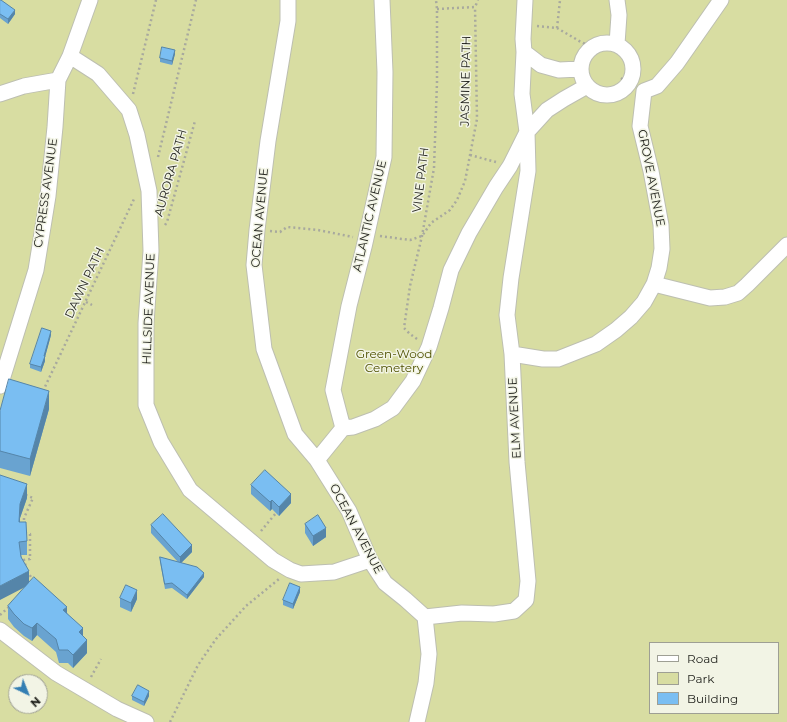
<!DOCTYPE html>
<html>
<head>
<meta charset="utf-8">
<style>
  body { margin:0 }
  #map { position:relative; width:787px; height:722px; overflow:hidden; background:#f2f4e5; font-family:Montserrat,sans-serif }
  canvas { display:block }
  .legend { position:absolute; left:649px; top:642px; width:130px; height:72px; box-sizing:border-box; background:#f2f4e5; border:1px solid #9e9f94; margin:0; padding:5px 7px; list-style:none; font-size:12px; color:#1f201b }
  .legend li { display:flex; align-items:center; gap:8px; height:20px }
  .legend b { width:20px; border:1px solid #9e9f94 }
  .north { position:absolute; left:8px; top:674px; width:40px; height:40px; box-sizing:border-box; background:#f2f4e5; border:1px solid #9e9f94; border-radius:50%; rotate:137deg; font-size:11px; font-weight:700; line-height:16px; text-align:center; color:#1f201b }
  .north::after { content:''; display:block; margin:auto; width:14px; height:18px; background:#347fb3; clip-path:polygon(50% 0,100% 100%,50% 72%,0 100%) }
</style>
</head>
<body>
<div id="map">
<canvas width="787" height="722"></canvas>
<ul class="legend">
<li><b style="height:5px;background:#fff"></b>Road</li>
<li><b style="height:11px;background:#d8dda2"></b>Park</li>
<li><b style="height:11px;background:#7abef2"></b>Building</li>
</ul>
<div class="north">N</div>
</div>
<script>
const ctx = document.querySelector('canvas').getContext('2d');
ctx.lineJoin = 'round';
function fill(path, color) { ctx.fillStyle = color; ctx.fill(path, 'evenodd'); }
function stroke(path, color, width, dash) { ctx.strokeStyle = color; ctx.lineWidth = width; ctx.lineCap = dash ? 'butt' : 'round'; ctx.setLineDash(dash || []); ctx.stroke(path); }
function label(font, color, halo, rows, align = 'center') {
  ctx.font = font + ' Montserrat,sans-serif'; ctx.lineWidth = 3; ctx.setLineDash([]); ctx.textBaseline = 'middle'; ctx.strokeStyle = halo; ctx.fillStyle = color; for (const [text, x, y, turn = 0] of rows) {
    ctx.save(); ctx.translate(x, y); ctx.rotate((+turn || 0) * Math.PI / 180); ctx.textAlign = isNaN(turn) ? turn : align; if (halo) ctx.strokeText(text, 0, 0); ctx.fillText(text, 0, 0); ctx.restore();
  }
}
const green = new Path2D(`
  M0,0H787V722H0ZM650,643H778V713H650ZM16,682H40V706H16Z`);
const path = new Path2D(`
  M437,9L475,7L478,0
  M537,26L557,28L581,42L592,47
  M557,28L560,0
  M621,78L628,83
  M133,94L156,0
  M470,155L496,162
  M158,157L196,0
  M165,225L167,222L195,121
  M270,231L280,232L287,227L318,230L353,237
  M380,236L410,240L422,236L431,223L450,210L457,200L465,181L477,119L475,7
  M86,302L92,305
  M417,339L410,334L404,328L410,286L422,236L434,168L437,82V9L436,0
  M43,391L134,199
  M24,525V518L33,498L26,495
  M261,531L276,513
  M25,533L30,534V559L24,560L26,567
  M27,571L33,580
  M0,615L10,606
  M91,677L101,659
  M170,722L198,665L216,639L246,606L279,579`);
const minor = new Path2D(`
  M288,0V21L268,141L257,230L254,265L264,349L295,434L317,460L349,511L370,560L385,583L405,599L425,617L429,654L426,683L417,722
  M581 69a26 26 0 1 1 52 0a26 26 0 1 1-52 0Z
  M617,44L619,15L617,0
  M524,52L541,65L559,70L580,69
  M70,56L98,74L129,110L137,135L149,191L151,251L146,323V405L161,442L190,490L273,560L290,570L301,574L334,572L370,560
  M644,91L657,86L677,63L721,0
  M0,94L24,86L58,80
  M654,284L710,298L725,297L738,293L747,285L787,245
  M512,354L543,359H558L596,344L616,330L631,317L644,302L654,284L659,268L662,249L661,225L651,171L640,126L644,91
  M0,386L36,270L48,196L55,127L58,80L70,56L90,0
  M343,428L333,390L349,306L364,247L384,157L385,72L382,0
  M317,460L343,428L353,427L375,419L393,408L413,381L429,347L441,308L451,270L469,233L496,187L510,166L527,132L547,110L564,99L587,86
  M425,617L462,613L494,614L514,611L526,600L528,581L517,462L512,354L507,315L511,278L528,171L527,132L522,94L524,52L523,39L525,0
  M0,630L56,673L117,709L146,722`);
const wall = new Path2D(`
  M0,0L15,14L8,24L0,18Z
  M175,54L172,65L160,62V58Z
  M51,335L45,357V361L41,372L30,368V364Z
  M49,409L30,476L0,468V411Z
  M0,475L27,498L20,518V522L27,541V555H21L29,583L67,613L83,636L87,653L73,668L68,663H59L56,652L37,635L32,641L24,636L14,627L8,619V606L25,587Z
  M251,485L291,503L279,516L272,509L270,511L251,494Z
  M305,524L326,537L313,546L305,533Z
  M151,525L192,552L181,563L204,577L187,599L172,588L165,589L160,561V557L178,562L151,533Z
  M300,592L293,609L283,605V600Z
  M120,598L137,599L131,612L120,607Z
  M132,696H149L144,706L132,700Z`);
const shadedWall = new Path2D(`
  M15,10V14L8,24V19Z
  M175,50V54L172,65V61Z
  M51,331V335L45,357V361L41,372V367Z
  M49,391V409L30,476V459Z
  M27,484V498L20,518L19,536V522L20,504Z
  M291,494V503L279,516V507Z
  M272,500V509L270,511V502Z
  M326,528V537L313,546V536Z
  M192,545V552L180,564V557Z
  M29,571V585L0,600V586Z
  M204,573V577L187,599V595Z
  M300,587V592L293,609V604Z
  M137,590V599L131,612V603Z
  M67,607V620L63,610Z
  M37,623V635L32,641V628Z
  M83,628V641L79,632Z
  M87,640V653L73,668V655Z
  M149,691V696L144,706V702Z`);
const building = new Path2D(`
  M0,0H1L15,10L8,19L0,14Z
  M162,47L175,50L172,61L160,58Z
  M42,328L51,331L44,356H45L41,367L30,364Z
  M9,379L49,391L30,459L0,451V411Z
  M265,470L291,494L279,507L272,500L270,502L251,485Z
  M0,475L27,484L20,504L19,522H26L27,541L19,542L21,557L29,571L0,586Z
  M163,514L192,545L180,557L151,525Z
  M318,515L326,528L313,536L305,524Z
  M160,557L197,567L204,573L187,595L172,583L165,584Z
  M34,577L67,607L63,610L83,628L79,632L87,640L73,655L68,650H59L56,639L37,623L32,628L24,624L14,614L8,606Z
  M290,583L300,587L293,604L283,600Z
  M126,585L137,590L131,603L120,598Z
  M138,685L149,691L144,702L132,696Z`);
const streetNames = [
  ["JASMINE PATH",466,81,-89],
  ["AURORA PATH",171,173,-74],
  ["GROVE AVENUE",651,178,79],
  ["VINE PATH",421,180,-83],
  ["CYPRESS AVENUE",46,193,-82],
  ["ATLANTIC AVENUE",370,216,-77],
  ["OCEAN AVENUE",260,218,-85],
  ["DAWN PATH",85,283,-65],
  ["HILLSIDE AVENUE",149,309,-88],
  ["ELM AVENUE",515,418,-93],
  ["OCEAN AVENUE",356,529,62]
];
const parkNames = [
  ["Green-Wood",394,354],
  ["Cemetery",394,368]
];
fill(green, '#d8dda2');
stroke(minor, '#bdbfb1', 17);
stroke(path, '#a8a99e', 2.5, [2, 3]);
stroke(minor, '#fff', 15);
fill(wall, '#69a3d0');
fill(shadedWall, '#5585a9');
fill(building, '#7abef2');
stroke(building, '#5585a9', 1);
label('12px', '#1f201b', '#f2f4e5', streetNames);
label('12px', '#4f5100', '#f2f4e5', parkNames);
</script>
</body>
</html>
